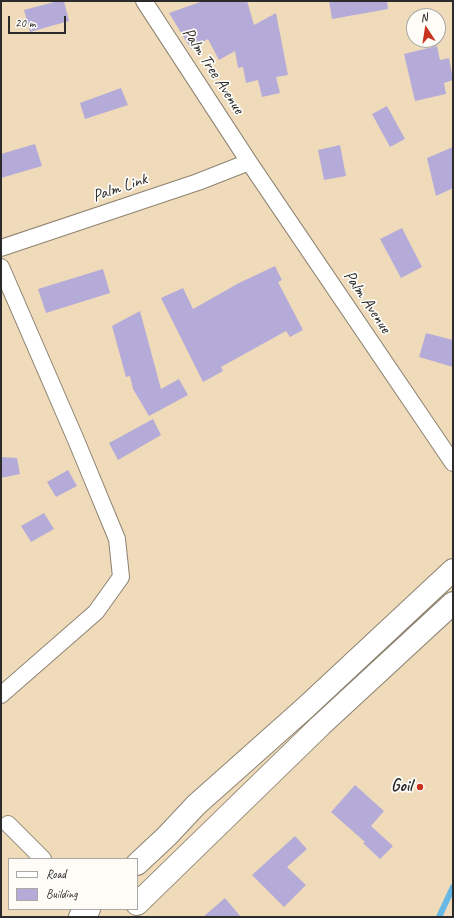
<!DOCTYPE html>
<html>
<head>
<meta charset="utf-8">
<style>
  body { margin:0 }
  #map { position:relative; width:454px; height:918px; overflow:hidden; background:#efdbba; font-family:Caveat,sans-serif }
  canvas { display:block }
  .frame { position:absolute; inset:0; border:2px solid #2b2b2b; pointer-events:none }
  .legend { position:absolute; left:8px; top:858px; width:130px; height:52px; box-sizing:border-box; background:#fdfcf7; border:1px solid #a9a8a5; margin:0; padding:5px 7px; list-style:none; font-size:12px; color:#2b2b2b }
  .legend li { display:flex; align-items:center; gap:8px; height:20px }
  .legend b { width:20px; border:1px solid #a9a8a5 }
  .north { position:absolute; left:406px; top:8px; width:40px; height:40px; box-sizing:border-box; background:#fdfcf7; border:1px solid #a9a8a5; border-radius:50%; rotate:348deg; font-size:11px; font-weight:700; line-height:16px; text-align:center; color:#2b2b2b }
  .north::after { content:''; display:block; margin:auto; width:14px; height:18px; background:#c8321e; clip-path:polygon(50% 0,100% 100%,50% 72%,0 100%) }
  .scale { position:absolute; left:8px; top:16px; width:58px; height:18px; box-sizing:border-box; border:2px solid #2b2b2b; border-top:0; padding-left:5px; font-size:12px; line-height:14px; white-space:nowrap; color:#2b2b2b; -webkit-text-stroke:3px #fdfcf7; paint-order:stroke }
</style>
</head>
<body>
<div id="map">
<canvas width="454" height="918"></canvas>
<div class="frame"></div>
<ul class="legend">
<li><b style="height:5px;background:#fff"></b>Road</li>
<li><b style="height:11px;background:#b5abd8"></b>Building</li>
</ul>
<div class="north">N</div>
<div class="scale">20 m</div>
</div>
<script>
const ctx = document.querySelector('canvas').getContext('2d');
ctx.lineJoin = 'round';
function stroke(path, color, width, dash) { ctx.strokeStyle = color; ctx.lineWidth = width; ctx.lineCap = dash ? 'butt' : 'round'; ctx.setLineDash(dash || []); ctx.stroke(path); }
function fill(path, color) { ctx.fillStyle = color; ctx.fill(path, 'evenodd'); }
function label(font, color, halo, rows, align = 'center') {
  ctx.font = font + ' Caveat,sans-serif'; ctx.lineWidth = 3.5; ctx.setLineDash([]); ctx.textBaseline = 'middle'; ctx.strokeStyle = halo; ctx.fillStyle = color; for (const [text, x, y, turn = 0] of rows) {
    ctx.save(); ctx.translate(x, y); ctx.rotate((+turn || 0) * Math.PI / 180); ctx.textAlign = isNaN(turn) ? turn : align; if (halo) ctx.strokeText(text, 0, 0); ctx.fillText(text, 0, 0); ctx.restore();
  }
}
const stream = new Path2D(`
  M439,917L453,887`);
const building = new Path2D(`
  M58,1H64L69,21L30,32L24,10Z
  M203,1H247L254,25L276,13L288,75L276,77L280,93L262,97L258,80L246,83L243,67L238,68L235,51L219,60L208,39L191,49L169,13Z
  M329,1H387L388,9L332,19Z
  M437,46L440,60L449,58L453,80L444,83L446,94L415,101L404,54Z
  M121,88L128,105L85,119L80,103Z
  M387,106L405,139L390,147L372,114Z
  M35,144L42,166L1,178V154Z
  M340,145L346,176L324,180L318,150Z
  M453,147V188L436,196L427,158Z
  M402,228L422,267L401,278L380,239Z
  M275,266L282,280L278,282L303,330L290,337L286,331L221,367L223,371L203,382L161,298L183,288L193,309L239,283Z
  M103,269L110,293L46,313L38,289Z
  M140,311L161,389L179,379L188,395L149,416L133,389L130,376L126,377L112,326Z
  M426,333L453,340V367L419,357Z
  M153,419L161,435L118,460L109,443Z
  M1,457L17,458L20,474L1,478Z
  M68,470L77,486L56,497L47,482Z
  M44,513L54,529L31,542L21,526Z
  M355,785L384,811L371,826L393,846L380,859L363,843L365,842L331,812Z
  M295,836L307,849L287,867L306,885L284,907L252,875Z
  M225,898L241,917H203Z`);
const minor = new Path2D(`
  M144,1L249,162L453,463
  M1,248L198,182L249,162
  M1,267L76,440L117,539L121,577L96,612L1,695
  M8,824L43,859`);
const primary = new Path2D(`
  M137,864L167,836L196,805L305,708L453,570
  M137,904L321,725L453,603
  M80,917L89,909`);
const markers = [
  [420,787,4,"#c8321e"]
];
const streetNames = [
  ["Palm Tree Avenue",213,71,57],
  ["Palm Link",120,188,-19],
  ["Palm Avenue",367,302,56]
];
const poiNames = [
  ["Goil",412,787]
];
stroke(stream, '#67b8e2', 6);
fill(building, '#b5abd8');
stroke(minor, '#8d8372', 18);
stroke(primary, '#8d8372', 24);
stroke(minor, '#fff', 16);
stroke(primary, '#fff', 22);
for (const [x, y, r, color] of markers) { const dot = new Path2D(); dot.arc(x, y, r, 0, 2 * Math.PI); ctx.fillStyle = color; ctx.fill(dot); stroke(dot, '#fdfcf7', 1.5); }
label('17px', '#2b2b2b', '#fdfcf7', streetNames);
label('bold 17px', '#2b2b2b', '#fdfcf7', poiNames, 'right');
</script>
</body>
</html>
